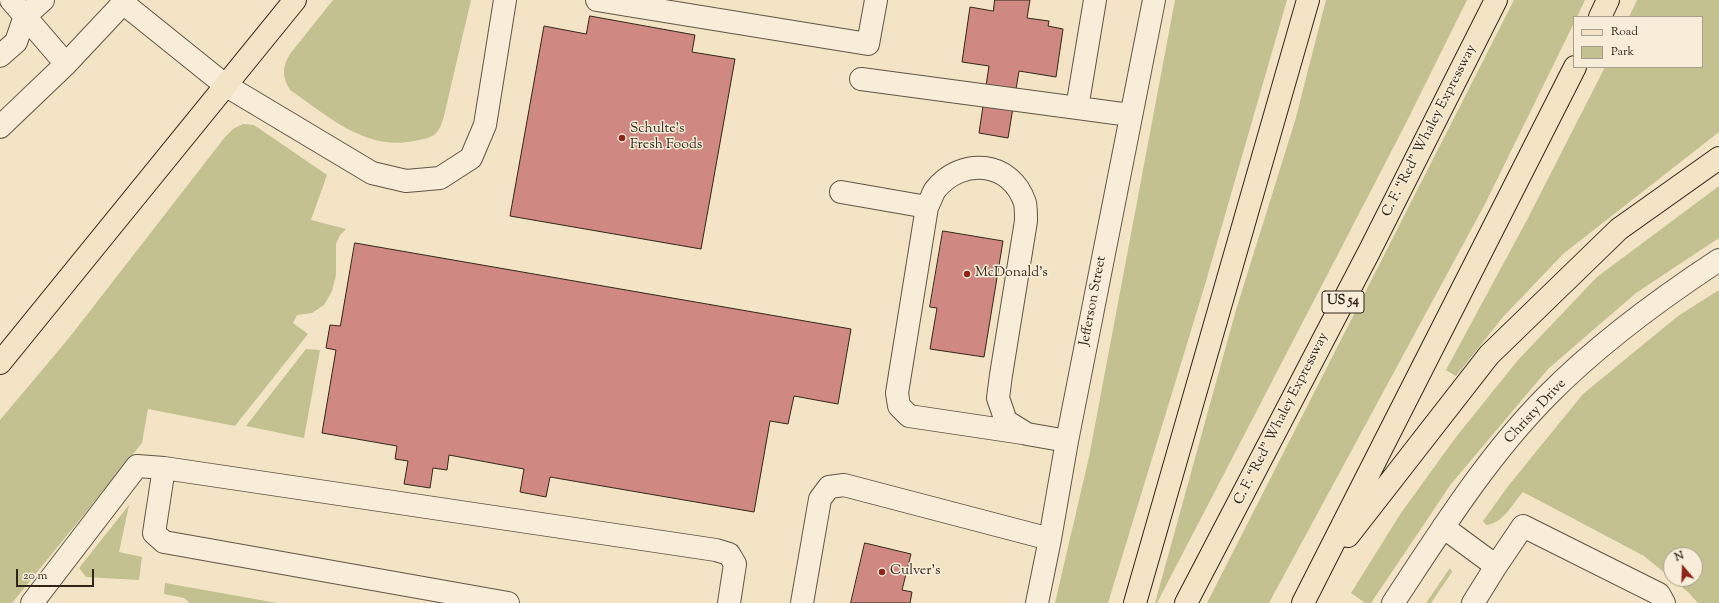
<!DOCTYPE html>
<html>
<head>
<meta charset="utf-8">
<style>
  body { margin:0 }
  #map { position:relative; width:1719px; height:603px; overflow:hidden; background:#f2e4c5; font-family:"Sorts Mill Goudy",serif }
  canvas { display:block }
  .legend { position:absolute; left:1573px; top:16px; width:130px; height:52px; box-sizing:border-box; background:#f7edd9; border:1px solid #a79e8d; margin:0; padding:5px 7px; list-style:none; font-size:12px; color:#30271a }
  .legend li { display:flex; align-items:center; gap:8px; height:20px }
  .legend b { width:20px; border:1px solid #a79e8d }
  .north { position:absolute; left:1663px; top:547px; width:40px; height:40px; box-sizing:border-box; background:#f7edd9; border:1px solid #a79e8d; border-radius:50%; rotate:341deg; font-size:11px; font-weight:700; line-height:16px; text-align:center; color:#30271a }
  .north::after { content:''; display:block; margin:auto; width:14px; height:18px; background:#8f2418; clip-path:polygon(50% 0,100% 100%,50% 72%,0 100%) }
  .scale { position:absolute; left:16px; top:569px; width:78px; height:18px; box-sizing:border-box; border:2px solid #30271a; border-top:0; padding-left:5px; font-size:12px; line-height:14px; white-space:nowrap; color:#30271a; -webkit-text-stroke:3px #f7edd9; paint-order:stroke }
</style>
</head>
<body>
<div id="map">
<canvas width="1719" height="603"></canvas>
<ul class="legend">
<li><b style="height:5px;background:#f2e4c5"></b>Road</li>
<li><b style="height:11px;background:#c3c18f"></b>Park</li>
</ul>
<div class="north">N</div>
<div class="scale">20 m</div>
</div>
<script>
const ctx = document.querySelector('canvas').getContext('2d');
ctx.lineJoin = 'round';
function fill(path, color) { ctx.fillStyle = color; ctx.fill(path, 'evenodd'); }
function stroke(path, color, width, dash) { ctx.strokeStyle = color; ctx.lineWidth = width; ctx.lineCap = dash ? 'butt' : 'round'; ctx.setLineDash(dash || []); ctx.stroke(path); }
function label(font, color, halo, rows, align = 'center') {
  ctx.font = font + ' "Sorts Mill Goudy",serif'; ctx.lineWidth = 3; ctx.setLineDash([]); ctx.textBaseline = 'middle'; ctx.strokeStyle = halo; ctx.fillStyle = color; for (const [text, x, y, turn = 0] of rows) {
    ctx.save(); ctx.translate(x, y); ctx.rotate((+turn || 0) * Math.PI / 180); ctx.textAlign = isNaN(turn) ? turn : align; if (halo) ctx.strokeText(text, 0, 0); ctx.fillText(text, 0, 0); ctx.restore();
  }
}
const green = new Path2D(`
  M333,0H471L444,116C438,136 435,137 414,141C365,151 328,116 290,90C282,77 282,67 290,54Z
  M1175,0H1287L1204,288L1108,603H1055L1089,457Z
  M1326,0H1467L1405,125L1157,603H1155L1236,310L1295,121Z
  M1514,0H1585L1577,17H1574V23L1485,204L1269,603H1207Z
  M1637,0H1719V132L1563,254L1503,317L1456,376L1446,370L1528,218L1605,67H1702V17H1629Z
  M243,124L254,125L327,175L311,220L346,229L340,235L336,244V275L332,291L324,305L312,313L297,315L293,323L308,334L235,426L148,409L142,443L12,603H0V420L69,338L225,137L233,129Z
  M1719,186V238L1636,293L1548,369L1451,484L1371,603H1365L1351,593L1401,513L1456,437L1518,360L1597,277Z
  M1719,290V603H1698L1688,592L1672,579H1695V555H1671V578L1644,556L1523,492C1512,504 1504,523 1486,525L1483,521L1509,485L1583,394L1678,316Z
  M306,349L320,350L304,438L246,426Z
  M129,505L119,552L142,557L139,580L86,577L79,568Z
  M1450,568L1452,572L1431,603H1426Z
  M165,583L277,603H190L184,598L164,594Z`);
const building = new Path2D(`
  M995,0H1030L1027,18L1049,21L1048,26L1063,29L1056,77L1019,71L1008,138L979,133L989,66L962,62L970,7L993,11Z
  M590,16L695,35L692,52L735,59L701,249L510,216L544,26L586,34Z
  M943,231L1003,241L984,357L930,349L937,308L930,307Z
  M355,243L851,329L838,404L794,396L788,424L770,421L754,512L550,477L546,497L520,492L524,469L449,455L447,470L433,468L430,488L404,484L408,461L395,459L397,446L322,433L336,350L326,348L330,325L340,326Z
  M865,543L911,554L902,590L912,592L910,603H851Z`);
const minor = new Path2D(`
  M11,0L66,64
  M597,0L627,5L628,0
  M123,3L225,85L372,173L406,181L440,178L471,158L485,125L505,0
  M627,5L868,44L876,0
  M0,56L16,42L25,16L43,0
  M861,79L1130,115
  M1077,108L1095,0
  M0,127L66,64L126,0
  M841,192L927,207C930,202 932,195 935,190C961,157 1011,160 1025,203C1026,208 1026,215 1026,221L1001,375L998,398L1006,421L1027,434L1067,441
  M927,207L897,393L899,406L909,416L1023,433
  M164,468L154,533L164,542L508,603
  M1443,527L1496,566L1473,603
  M1496,566L1523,526L1659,594L1664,603
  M32,603L137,466L164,468L716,550L729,554L735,564L729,603
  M802,603L820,499L829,487L844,485L1050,539
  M1037,603L1050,539L1067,441L1154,0
  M1393,603C1440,532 1486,458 1546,397C1598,344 1658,300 1719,260`);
const major = new Path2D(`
  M0,363L295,0`);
const highway = new Path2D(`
  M1600,17L1608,0
  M1348,536L1489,355L1619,229L1719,158
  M1135,603L1308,0
  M1186,603L1370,250L1496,0
  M1303,603L1575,67`);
const markers = [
  [622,138,4,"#8f2418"],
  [967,274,4,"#8f2418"],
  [882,572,4,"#8f2418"]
];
const shields = [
  [1343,302,42]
];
const shieldNames = [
  ["US 54",1343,302]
];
const poiNames = [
  ["Schulte's",630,130],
  ["Fresh Foods",630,146],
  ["McDonald's",975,274],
  ["Culver's",890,572]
];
const streetNames = [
  ["C. F. “Red” Whaley Expressway",1430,131,-63],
  ["Jefferson Street",1094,301,-79],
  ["Christy Drive",1536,412,-47],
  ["C. F. “Red” Whaley Expressway",1282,419,-63]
];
fill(green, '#c3c18f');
fill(building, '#d08982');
stroke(building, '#30271a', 1);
stroke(minor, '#605645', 24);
stroke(major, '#30271a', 24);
stroke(highway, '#30271a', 24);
stroke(minor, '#f7edd9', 22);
stroke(major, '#f2e4c5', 22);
stroke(highway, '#f2e4c5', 22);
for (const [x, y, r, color] of markers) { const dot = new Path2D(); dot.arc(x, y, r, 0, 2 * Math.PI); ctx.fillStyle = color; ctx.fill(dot); stroke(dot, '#f7edd9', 1.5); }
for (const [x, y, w] of shields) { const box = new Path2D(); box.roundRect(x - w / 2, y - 11, w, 22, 3); ctx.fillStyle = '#f7edd9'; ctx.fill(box); stroke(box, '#30271a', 1); }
label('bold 13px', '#30271a', null, shieldNames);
label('14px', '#30271a', '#f7edd9', poiNames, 'left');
label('14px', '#30271a', '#f7edd9', streetNames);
</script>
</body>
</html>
